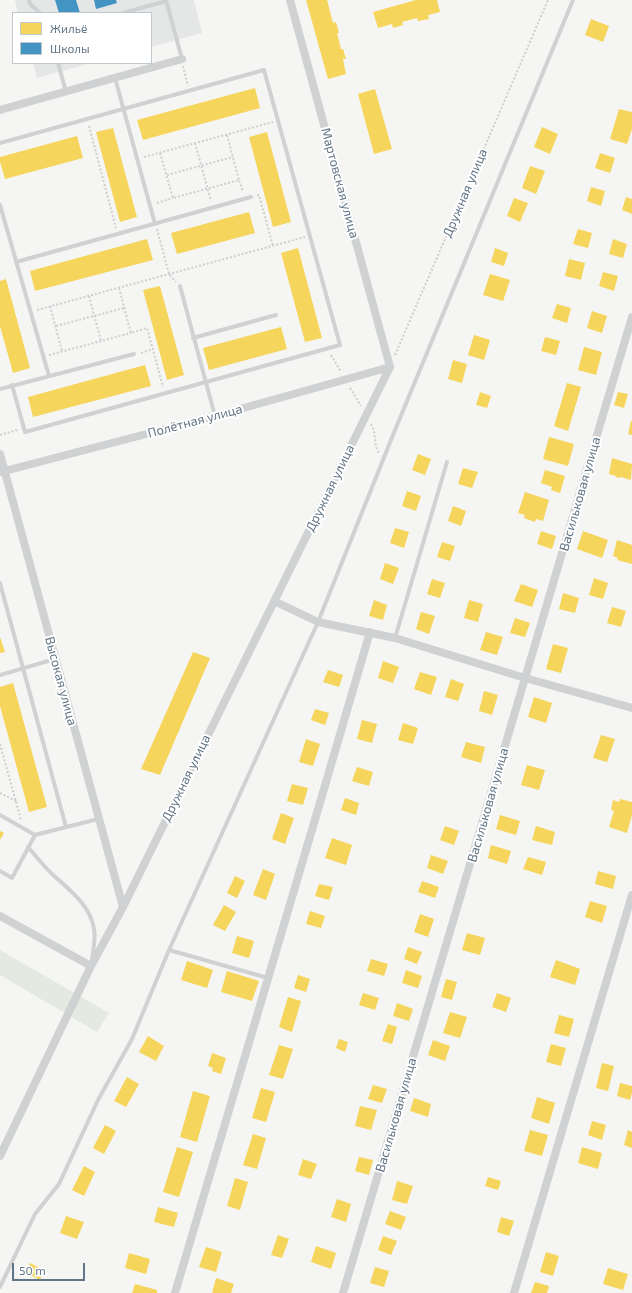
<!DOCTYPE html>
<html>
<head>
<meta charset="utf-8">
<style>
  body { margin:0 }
  #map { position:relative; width:632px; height:1293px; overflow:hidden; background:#f5f5f3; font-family:"Exo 2",sans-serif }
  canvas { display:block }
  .legend { position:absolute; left:12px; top:12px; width:140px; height:52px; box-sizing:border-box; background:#fff; border:1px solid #c0c8cf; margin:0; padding:5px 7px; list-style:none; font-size:12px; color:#627586 }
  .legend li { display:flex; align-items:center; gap:8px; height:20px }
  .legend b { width:20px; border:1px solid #c0c8cf }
  .scale { position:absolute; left:12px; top:1263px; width:73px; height:18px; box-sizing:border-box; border:2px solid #627586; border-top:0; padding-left:5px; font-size:12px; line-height:14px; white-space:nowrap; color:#627586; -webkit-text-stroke:3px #fff; paint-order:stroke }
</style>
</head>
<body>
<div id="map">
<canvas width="632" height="1293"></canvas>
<ul class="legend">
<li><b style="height:11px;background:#f6d55c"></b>Жильё</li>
<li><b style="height:11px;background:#4393c3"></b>Школы</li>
</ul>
<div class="scale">50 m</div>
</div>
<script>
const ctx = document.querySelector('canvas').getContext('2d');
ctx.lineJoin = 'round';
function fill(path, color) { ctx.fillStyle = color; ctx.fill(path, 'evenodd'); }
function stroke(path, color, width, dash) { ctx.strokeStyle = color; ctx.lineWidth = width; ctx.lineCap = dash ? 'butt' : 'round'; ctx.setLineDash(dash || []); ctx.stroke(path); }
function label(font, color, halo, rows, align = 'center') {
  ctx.font = font + ' "Exo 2",sans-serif'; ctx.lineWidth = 4; ctx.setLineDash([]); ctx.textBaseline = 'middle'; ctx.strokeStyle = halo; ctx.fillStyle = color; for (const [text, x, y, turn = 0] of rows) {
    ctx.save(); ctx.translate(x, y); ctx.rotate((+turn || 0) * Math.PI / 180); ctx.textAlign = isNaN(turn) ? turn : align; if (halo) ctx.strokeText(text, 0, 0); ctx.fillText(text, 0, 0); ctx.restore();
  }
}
const built = new Path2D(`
  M15,0H194L202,33L151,47V13H18Z
  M33,63H91L37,78Z`);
const green = new Path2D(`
  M0,950L109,1013L97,1032L0,975Z`);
const homes = new Path2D(`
  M306,0H327L333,23L336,22L339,33H337L341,49H343L346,59H343L346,74L328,79Z
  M416,0H437L440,12L428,15L429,19L418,21L417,18L402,22L403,25L393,28L392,24L378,28L373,12Z
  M591,19L609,26L603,42L585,35Z
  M255,88L260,108L143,140L137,120Z
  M375,89L392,149L374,154L358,94Z
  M619,109L632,112V129L627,144L610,139Z
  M542,127L558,134L550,154L534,147Z
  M113,128L137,217L120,222L96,132Z
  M267,132L291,222L273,227L249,137Z
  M77,136L83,158L5,179L0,162V157Z
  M600,153L615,158L610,173L595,168Z
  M530,166L545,171L536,194L522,188Z
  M591,187L605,191L601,206L587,201Z
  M626,197L632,199V214L622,210Z
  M514,198L528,203L520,222L507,216Z
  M249,212L255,233L177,254L171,233Z
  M578,229L592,233L588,248L573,244Z
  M147,239L153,260L35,291L30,271Z
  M613,239L627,244L623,258L609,254Z
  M298,248L322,338L305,342L281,253Z
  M495,248L508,253L504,266L491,262Z
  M569,259L585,263L581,280L565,276Z
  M603,272L618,276L614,291L599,286Z
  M490,274L510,280L503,301L483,295Z
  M6,279L30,368L13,373L0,326V281Z
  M160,286L184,375L167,380L143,290Z
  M557,304L571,308L567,323L552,318Z
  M592,311L607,316L602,333L587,328Z
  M281,327L287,349L209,370L203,348Z
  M474,335L490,340L484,360L468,355Z
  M545,337L560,341L556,355L541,351Z
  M584,347L602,352L596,375L578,370Z
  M453,360L467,364L462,383L448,379Z
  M145,365L151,386L33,417L28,397Z
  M567,383L581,387L568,431L554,426Z
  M480,392L491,396L487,408L476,405Z
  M618,392L628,394L624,408L614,405Z
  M631,421H632V435L628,434Z
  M549,437L574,444L568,466L543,459Z
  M418,454L431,459L425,475L412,470Z
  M612,458L632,464L631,480L621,477L620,478L616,477V476L609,474Z
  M463,468L478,472L472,488L458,484Z
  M545,470L565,476L560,493L551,490L552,487L541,483Z
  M407,491L421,496L416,511L402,506Z
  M525,492L549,500L543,521L536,519L535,522L524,518L525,515L518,513Z
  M453,506L466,511L461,526L448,521Z
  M395,528L409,532L404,548L390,543Z
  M541,531L556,536L552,549L537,544Z
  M583,531L608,540L602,558L577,549Z
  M617,540L632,545V564L617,560L618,558L613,556Z
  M442,542L455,546L450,561L437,557Z
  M385,563L399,568L393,584L380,579Z
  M594,578L608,583L603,599L589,595Z
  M432,579L445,583L440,598L427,594Z
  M521,584L538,590L532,607L514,601Z
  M563,593L579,598L575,613L559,609Z
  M374,600L387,605L383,620L369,616Z
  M469,600L483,604L478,622L464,618Z
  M612,607L626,611L621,627L607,623Z
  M421,612L435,616L429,634L416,629Z
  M515,618L530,623L525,637L510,633Z
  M486,632L503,637L497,655L480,650Z
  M0,637L5,652L0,653Z
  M553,644L568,648L561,673L546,669Z
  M193,652L210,658L160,775L141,769Z
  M383,661L399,667L393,683L378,678Z
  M328,670L343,675L339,687L323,682Z
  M420,672L437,677L431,695L414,689Z
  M451,679L464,684L458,701L445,697Z
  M13,683L47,807L29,812L0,706V687Z
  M484,691L498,695L492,715L479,711Z
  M534,697L552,703L546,723L528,717Z
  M315,709L329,713L325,725L311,720Z
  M362,720L377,724L372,743L357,739Z
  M403,723L418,728L413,744L398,740Z
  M601,735L615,739L607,762L593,758Z
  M306,739L320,744L313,766L299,762Z
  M466,742L485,747L481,763L461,757Z
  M527,765L545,770L539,790L521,785Z
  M357,767L373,772L369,786L352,781Z
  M292,784L308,788L303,805L287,801Z
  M345,798L359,803L356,815L341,810Z
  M620,799L632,802V815L627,833L609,827L614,811L611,810L613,800L619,802Z
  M281,813L294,818L285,844L272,839Z
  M500,815L520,821L516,835L496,829Z
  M445,826L459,831L454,845L440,840Z
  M536,826L555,832L552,845L532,840Z
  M0,831L4,833L0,840Z
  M332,838L352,845L346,865L325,858Z
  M491,845L511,851L507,864L488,858Z
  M431,855L448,861L443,874L427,868Z
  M528,857L546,862L542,875L523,869Z
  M263,869L275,874L266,900L253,895Z
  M598,871L616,876L613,889L595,884Z
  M235,876L245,881L237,898L227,893Z
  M422,881L439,887L435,898L418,892Z
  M319,884L333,887L329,900L315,896Z
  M590,901L607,906L602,923L585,917Z
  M224,905L236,912L225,931L213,925Z
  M310,911L325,916L321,928L306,924Z
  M420,914L434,919L428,937L414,932Z
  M467,933L485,938L480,955L462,950Z
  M237,936L254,941L249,958L232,953Z
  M408,947L422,952L417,964L404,959Z
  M371,959L388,964L384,976L367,971Z
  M556,960L580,969L575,985L550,977Z
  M187,961L213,970L207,988L181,980Z
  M406,970L422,976L418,988L402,983Z
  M227,971L259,981L252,1001L221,992Z
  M298,975L310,979L306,992L294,988Z
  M446,979L457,982L452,1000L441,997Z
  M363,993L379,998L375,1010L359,1005Z
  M497,993L511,998L506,1012L492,1007Z
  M288,997L301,1001L292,1032L279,1027Z
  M397,1003L413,1009L409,1021L393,1016Z
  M450,1012L467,1017L460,1038L443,1033Z
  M559,1015L574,1019L569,1037L554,1033Z
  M388,1024L397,1027L392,1044L382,1041Z
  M148,1036L164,1046L156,1061L139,1052Z
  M339,1039L348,1042L345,1052L336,1048Z
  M433,1040L450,1046L445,1061L428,1055Z
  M551,1044L566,1048L561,1066L546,1062Z
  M279,1045L293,1049L283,1079L269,1075Z
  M212,1053L226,1058L221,1074L212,1071L213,1068L208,1066Z
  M602,1063L614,1066L608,1091L596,1088Z
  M127,1077L139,1084L126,1107L114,1101Z
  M620,1083L632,1086V1093L630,1100L617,1096Z
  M373,1085L387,1089L382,1103L368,1099Z
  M261,1088L275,1092L266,1122L252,1118Z
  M193,1091L210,1096L197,1142L180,1137Z
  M537,1097L555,1103L549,1124L531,1118Z
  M414,1098L431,1104L428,1117L410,1111Z
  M360,1106L377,1110L371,1130L355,1126Z
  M592,1121L606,1125L602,1140L588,1135Z
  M105,1125L116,1131L104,1154L93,1148Z
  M530,1130L548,1135L542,1156L524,1151Z
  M628,1130L632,1132V1148L624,1145Z
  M253,1134L266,1138L257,1169L243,1165Z
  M177,1147L193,1152L179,1197L163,1192Z
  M582,1147L602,1153L598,1169L578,1163Z
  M359,1157L373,1160L369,1175L355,1171Z
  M303,1159L317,1164L311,1179L298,1175Z
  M84,1166L95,1172L84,1196L72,1190Z
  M488,1177L501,1181L498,1190L485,1186Z
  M235,1178L248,1182L240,1210L227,1206Z
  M397,1181L413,1186L407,1204L392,1200Z
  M337,1199L351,1204L346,1222L331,1217Z
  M158,1207L178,1213L174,1227L154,1222Z
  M390,1211L406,1217L401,1230L385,1224Z
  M66,1216L84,1222L77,1239L60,1233Z
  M501,1217L514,1221L509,1236L497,1232Z
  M278,1235L289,1239L282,1258L271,1255Z
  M383,1236L397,1241L391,1255L378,1250Z
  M316,1246L336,1253L331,1269L311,1262Z
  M206,1247L222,1252L216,1272L199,1267Z
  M546,1252L559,1256L553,1276L540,1272Z
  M129,1253L150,1259L146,1274L125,1268Z
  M30,1263L44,1270L40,1280L26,1273Z
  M375,1267L389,1271L384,1287L370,1283Z
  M608,1268L628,1274L623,1290L603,1284Z
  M216,1278L234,1284L231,1293H212Z
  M535,1282L549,1286L547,1293H531Z
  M135,1284L157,1290V1293H132Z`);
const schools = new Path2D(`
  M55,0H76L80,13H59Z
  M94,0H116L117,3L96,9Z`);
const path = new Path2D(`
  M183,66L188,86
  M89,126L116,228
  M227,135L239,180
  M195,143L211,201
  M160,153L173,198L239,180L243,192
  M144,157L273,122
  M167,175L233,157
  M257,195H259L273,246
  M157,203L173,198
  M157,229L169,274L176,282
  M119,288L131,333L147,328L163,387
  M89,296L101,341
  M50,306L62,351
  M37,310L305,237
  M56,326L124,308
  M141,353L153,349
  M49,355L131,333
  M331,355L341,372
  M395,355L548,0
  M350,388L361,406
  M371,424C377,433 373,445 379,453
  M0,435L17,430
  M0,744L21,820
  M0,793L16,801`);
const lane = new Path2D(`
  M29,0L30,4L40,13
  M166,0L182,59
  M123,13L166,1
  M58,63L66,92
  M115,78L155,224
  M0,143L264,70L340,345L25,432L12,385
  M0,205L49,376
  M16,262L251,197
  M180,286L215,416
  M193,338L276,315
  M0,389L134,354
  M0,583L66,827
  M395,638L447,462
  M0,675L55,659
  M0,815L35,835L98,819
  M28,847C36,856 43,865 51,873C68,889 90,904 94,929C96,939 93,950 92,960
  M0,871L12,878L35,835
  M169,950L268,978
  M0,1287L35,1214L59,1184L98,1100L132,1039L169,950L318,622L393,435L573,0`);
const street = new Path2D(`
  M290,0L390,367
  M0,110L182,59
  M0,454L123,907
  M1,472L215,416L390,367
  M274,601L318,622L395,638L525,678L632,708
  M0,916L91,966
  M0,1156L91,966L123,907L390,367
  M175,1293L319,806L370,632
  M343,1293L632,317
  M514,1293L632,895`);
const streetNames = [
  ["Мартовская улица",340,183,75],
  ["Дружная улица",465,193,-67],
  ["Полётная улица",195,421,-15],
  ["Дружная улица",330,488,-64],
  ["Васильковая улица",580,494,-74],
  ["Высокая улица",61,681,75],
  ["Дружная улица",186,778,-64],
  ["Васильковая улица",488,805,-74],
  ["Васильковая улица",396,1115,-74]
];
fill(built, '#e5e7e6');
fill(green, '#e4e9e1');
fill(homes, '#f6d55c');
fill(schools, '#4393c3');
stroke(path, '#cecece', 2, [2, 2]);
stroke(lane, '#d0d1d2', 4);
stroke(street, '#d0d1d2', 8);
label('13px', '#627586', '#fff', streetNames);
</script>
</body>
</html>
